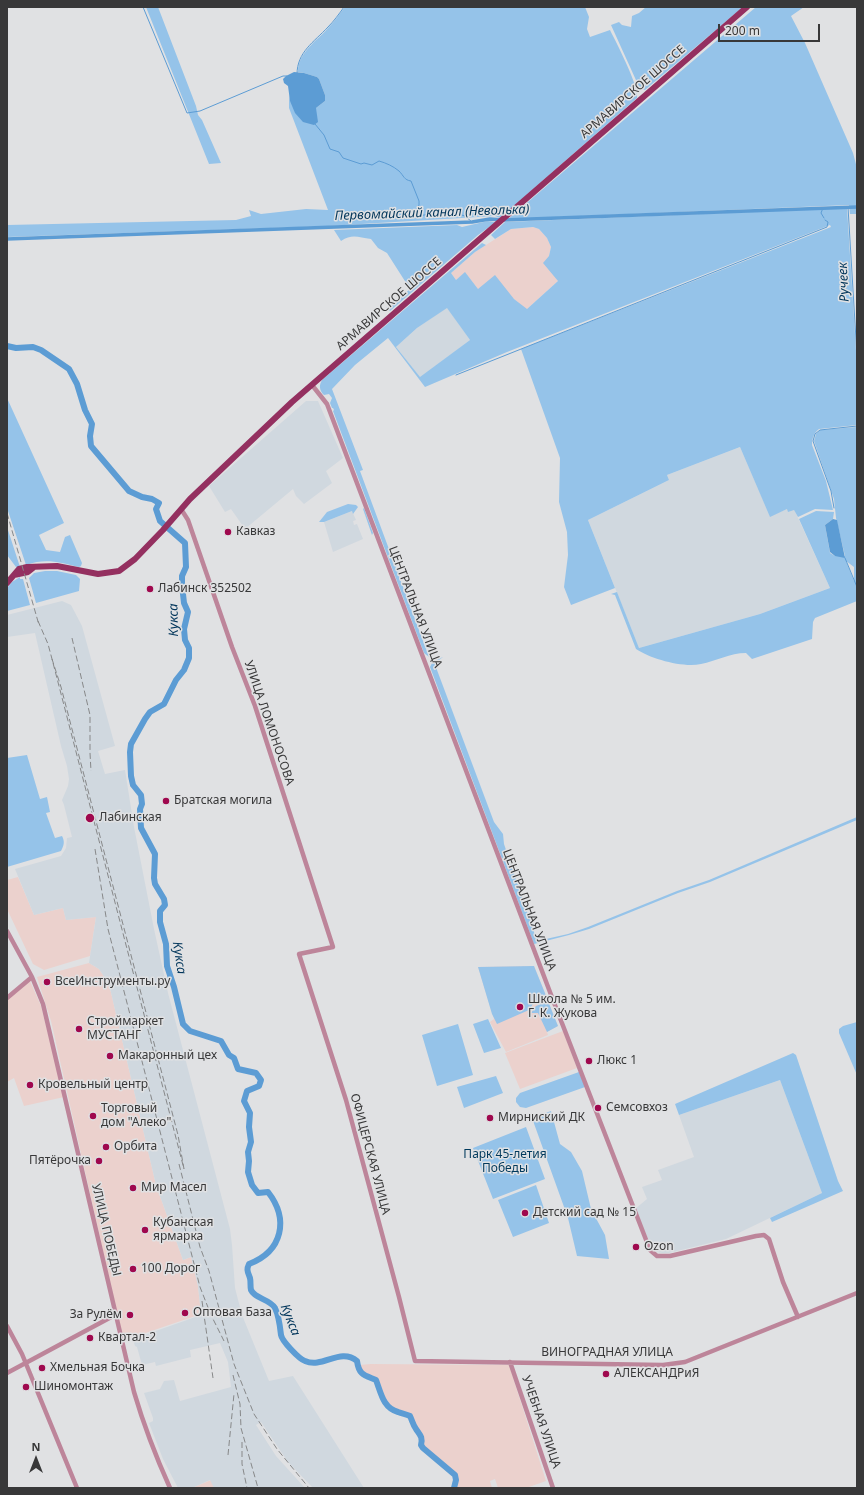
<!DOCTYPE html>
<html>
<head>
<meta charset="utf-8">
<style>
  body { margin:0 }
  #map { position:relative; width:864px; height:1495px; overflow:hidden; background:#e0e1e3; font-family:"Noto Sans",sans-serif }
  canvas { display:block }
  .frame { position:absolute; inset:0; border:8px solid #383839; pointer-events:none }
  .north { position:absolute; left:16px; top:1439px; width:40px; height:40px; -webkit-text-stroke:3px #e0e1e3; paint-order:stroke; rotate:0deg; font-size:11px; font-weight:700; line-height:16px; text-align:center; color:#383839 }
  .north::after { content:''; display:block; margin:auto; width:14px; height:18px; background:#383839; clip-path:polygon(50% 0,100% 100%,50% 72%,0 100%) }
  .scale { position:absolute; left:718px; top:24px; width:102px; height:18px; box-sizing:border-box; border:2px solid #383839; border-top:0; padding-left:5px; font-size:12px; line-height:14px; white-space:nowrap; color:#383839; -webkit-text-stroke:3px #e0e1e3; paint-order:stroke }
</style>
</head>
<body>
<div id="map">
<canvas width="864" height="1495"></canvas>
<div class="frame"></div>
<div class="north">N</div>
<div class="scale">200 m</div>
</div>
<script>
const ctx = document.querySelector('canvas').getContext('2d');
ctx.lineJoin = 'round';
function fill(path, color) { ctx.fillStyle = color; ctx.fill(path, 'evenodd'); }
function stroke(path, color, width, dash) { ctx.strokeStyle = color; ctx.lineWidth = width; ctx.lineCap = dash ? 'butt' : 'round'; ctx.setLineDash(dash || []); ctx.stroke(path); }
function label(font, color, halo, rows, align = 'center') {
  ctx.font = font + ' "Noto Sans",sans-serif'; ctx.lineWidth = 3; ctx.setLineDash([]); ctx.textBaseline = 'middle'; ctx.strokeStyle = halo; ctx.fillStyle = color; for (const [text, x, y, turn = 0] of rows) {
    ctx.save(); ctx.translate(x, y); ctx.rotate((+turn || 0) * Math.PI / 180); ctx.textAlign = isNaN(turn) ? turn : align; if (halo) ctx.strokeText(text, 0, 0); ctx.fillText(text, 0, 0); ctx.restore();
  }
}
const commercial = new Path2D(`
  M533,227L539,229L547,238L551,247L549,256L558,281L526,310L514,299L478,289L465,273L456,280L451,273L475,252L511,229Z
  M18,877L34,915L63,908L66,920L96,917L90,956L44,970L33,964L7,909V880Z
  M89,963L99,969L109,984L156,1185L183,1260L191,1257L198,1286L201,1314L134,1337L123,1339L51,1021L37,977Z
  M534,966L558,1026L547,1032L548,1035L506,1052L490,1022L494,1019L478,967Z
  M30,981L41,1006L64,1097L24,1106L14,1078L7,1082V1000Z
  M563,1031L577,1068L520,1089L505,1053Z
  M371,1364L509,1365L546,1481L526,1488H498L495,1479L490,1481L492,1488H454L457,1480L456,1475L424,1448L422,1445L423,1436L416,1427L411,1415L404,1412L398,1411L390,1407L385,1402L377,1379L362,1373L359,1368V1365Z
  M211,1480L214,1488H192Z`);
const built = new Path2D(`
  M447,307L470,340L420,378L396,347L417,328Z
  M306,401H318L343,458L326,471L332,483L304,504L296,496L293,489L245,529L231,509L225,512L209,486Z
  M740,447L770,516L787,509H794L830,588L760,614L639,648L588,520L669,480L667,475Z
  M352,511L356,520L353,521L354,525L357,524L363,539L333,552L324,522Z
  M62,601L71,605L82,626L115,746L98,751L105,774L125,770L134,827L154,929L168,993L230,1229L232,1245L235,1288L242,1315L269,1381L293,1376L364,1488H313L288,1462L261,1422L256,1425L276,1456L305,1488H214L210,1480L192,1488H178L163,1459L149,1423L153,1421V1418L144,1393L160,1389L164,1381L174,1380L180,1401L231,1387L228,1362L220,1343L190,1350L191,1357L156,1366L155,1362L142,1365L137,1347L135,1346L133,1339L204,1314H201L198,1286L191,1257L183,1260L156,1185L109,984L99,969L89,963L96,917L66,920L63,908L34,915L15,869L61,856L66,848L67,838L72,837L64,805L62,800L68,786L69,779L67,766L61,746L35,633L7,637V615Z
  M780,1080L822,1193L726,1239L669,1253H662L656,1252L652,1248L635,1209L647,1199L642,1187L662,1180L658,1170L694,1157L679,1115Z`);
const green = new Path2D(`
  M146,7H158L196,106L198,115L202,120L221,163L209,164Z
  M345,7H585L589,17L587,29L590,37L610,30C616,42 640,88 637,98L500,218L495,216L328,226L7,237V225L236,220L251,216L249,210L261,214L306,209L328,210L289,108V94L290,101L316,108L325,101V95L319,79L317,77L304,73L298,72C298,52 317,41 329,27C335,21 339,14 345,7Z
  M646,7H743L645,90L640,89L611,25L619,22L622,25L631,27L632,16L639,13Z
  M756,7H804L791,16L805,43L853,153L857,168V214H850L849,205L508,219Z
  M847,208L857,366V425L819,429C814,433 812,438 812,445L826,481L833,510L815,509L798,517L794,510L788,512L787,509L770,517L740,447L667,475L669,480L588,520L615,588L571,605L564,587L568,555L567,532L559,502L560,458L521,349L831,227L830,225L507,352L425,387L388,338L355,365L332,389L363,470L360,471L429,657L424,653L333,411L334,410L333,408H332L330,403L332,398L329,394L324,395C319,390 319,385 322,380L482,243L486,245L475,252L451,273L456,280L465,272L478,289L495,275L514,299L527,309L558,281L543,263L549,256L551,247L547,238L539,229L533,227L511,229L495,239L491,235L505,222ZM447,308L470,340L420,377L396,347L417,328Z
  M488,221L496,222L478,235L390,311L386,307H390L410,289L387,253L378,248L371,239C359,238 353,233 341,241L334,230L457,225L462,227Z
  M7,398L64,523L39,535L46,550L60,552L65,537L70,535L82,563L81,566L79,567C58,562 46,558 26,565L7,508Z
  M857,427V601L815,618L813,622L812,639L752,659L746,653C730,653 716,661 701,664C683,668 651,659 636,649L615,595L611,594L617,592L639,648L760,614L830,588L799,519L816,511L834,512L833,519L825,525L830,553L835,556H845L836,518L834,499L814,441L816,434L820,430ZM846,561L854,567V581Z
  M348,504L356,505L358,507L353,514L352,511L324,522H319L327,512Z
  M364,508L373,533L372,535L363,509Z
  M7,527L20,567H16L7,555Z
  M45,571H57L76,575L80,579L79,591L36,603L29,578L34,573Z
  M20,577V579H23L30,605L7,611V588L12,582Z
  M443,657C438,660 436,664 437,670L494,822L503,834L504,844L537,941L568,934L588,927L677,891L709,880L857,817V820L710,882L678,893L589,929L569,935L534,944L430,667L433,661Z
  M27,755L40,799L47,797L50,812L46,813L55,838L62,836C65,842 64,845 61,851L7,867V758Z
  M534,966L547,998L533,1004L529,1010L497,1024L492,1014L478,967Z
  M548,1001L558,1026L547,1032L538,1013H531L536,1006Z
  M488,1019L501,1048L484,1053L473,1024Z
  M857,1022V1075L839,1033V1029L843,1026Z
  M458,1024L473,1075L437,1086L422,1035Z
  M793,1053L796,1055L838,1181L843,1191L772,1222L770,1218L822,1193L780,1080L679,1115L675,1104Z
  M579,1072L585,1087L526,1108L520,1107L516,1102V1098L520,1093Z
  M496,1076L503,1093L464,1108L457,1087Z
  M551,1111L560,1144L571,1152L582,1171L591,1209L605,1235L609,1259L577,1256L568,1218L532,1118Z
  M526,1127L545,1179L493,1199L473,1148Z
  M536,1185L549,1223L513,1237L498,1200Z`);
const water = new Path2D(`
  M294,72L304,73L317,77L319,79L325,95V101L316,108L318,122L314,125L303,122L295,113L290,101L288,86L284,83L283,79L286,76Z
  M833,519L837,520L845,558L835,556L830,552L825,525Z`);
const stream = new Path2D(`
  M143,7L187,113L200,111L283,76H287
  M297,74C297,52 314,42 328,27C334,21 339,14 344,7
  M315,124L324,135L330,149L339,152L343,158L361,164L364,163L372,165L379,161C386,163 393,166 399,171C404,176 404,180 411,181L419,201V205L415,213C420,217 425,215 431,213L438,217L458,214L465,216L472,222
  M848,207L857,356
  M823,208L821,213L824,218
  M456,375L827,227L828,222L825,220
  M834,508L831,491L813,441L815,434L820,430L857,426
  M845,558L857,587`);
const canal = new Path2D(`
  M7,239L472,222L490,219L503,220L857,207`);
const river = new Path2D(`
  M7,346L16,348L33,347L41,350L69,369L77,384L85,410L92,424L90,436L91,446L129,491L142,497L152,499L159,503L156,509L160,521L185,543L186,567L182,576V585L184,603L188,612L184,629L185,640L189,648V658L184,670L176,680L164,704L150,712L145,719L131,744L130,752L131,776L133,785L141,795L142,804L140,809L141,828L155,854L154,878L155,884L164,899L165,905L160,911V922L166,944L167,966L174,987L183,1024L190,1031L221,1041L229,1055L234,1058L238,1069L256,1073L261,1080L259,1086L247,1091L244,1101L250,1113L249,1127L251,1142L248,1152L249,1161L248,1172L252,1185L258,1193L268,1192C289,1219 283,1251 249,1264C246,1270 248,1272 250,1278C251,1282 250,1286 251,1290C255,1299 270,1299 275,1308C279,1316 280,1326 281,1335C282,1341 299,1359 305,1361C323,1369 340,1347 357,1361C359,1375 364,1375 376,1380C381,1393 383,1408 398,1412C403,1414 406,1414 410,1416C412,1420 413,1425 416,1429C420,1435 423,1437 421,1445L423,1448L455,1475L456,1480L454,1488`);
const minor = new Path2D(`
  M312,385L327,404L553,1000L650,1250L657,1256H670L756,1236L764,1235L769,1239L783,1282L798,1317
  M181,509L188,520L232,647L255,706L333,947L299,954L346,1100L399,1297L415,1361L663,1365L685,1362L857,1293
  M7,931L32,977L43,1004L134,1392C144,1426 156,1457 170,1488
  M7,998L32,977
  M7,1326L22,1354L77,1488
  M510,1362L553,1488
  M7,1373L115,1315`);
const major = new Path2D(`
  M14,575L28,572L33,568
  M7,583L19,569L27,567L57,566L98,574L119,571L135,559L163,530L190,499L292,402L747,7`);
const rail = new Path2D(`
  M7,513L39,625
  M38,621L48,644L52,659L184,1169L178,1135L61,687L52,659
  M72,638L90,715V753L91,771
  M95,849L108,929L200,1287L211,1315L224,1341
  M179,1164L200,1247L209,1271L234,1364L254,1414L277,1449L309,1488
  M202,1301L213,1378
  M233,1375L240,1404L241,1428L258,1488
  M242,1442V1464L247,1488
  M228,1455L234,1394`);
const markers = [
  [228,532,4,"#9f084e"],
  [150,589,4,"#9f084e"],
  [166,801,4,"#9f084e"],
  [90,818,5,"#9f084e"],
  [47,982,4,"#9f084e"],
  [520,1007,4,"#9f084e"],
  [79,1029,4,"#9f084e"],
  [110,1056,4,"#9f084e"],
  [589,1061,4,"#9f084e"],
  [30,1085,4,"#9f084e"],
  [598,1108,4,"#9f084e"],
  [93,1116,4,"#9f084e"],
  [490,1118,4,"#9f084e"],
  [106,1147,4,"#9f084e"],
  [99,1161,4,"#9f084e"],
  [133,1188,4,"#9f084e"],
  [525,1213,4,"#9f084e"],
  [145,1230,4,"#9f084e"],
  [636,1247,4,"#9f084e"],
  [133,1269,4,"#9f084e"],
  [185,1313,4,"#9f084e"],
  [130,1315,4,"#9f084e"],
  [90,1338,4,"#9f084e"],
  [42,1368,4,"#9f084e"],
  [606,1374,4,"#9f084e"],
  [26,1387,4,"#9f084e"]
];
const streetNames = [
  ["АРМАВИРСКОЕ ШОССЕ",633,92,-41],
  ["АРМАВИРСКОЕ ШОССЕ",389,304,-41],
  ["ЦЕНТРАЛЬНАЯ УЛИЦА",415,607,69],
  ["УЛИЦА ЛОМОНОСОВА",269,723,71],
  ["ЦЕНТРАЛЬНАЯ УЛИЦА",529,910,69],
  ["ОФИЦЕРСКАЯ УЛИЦА",370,1154,75],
  ["УЛИЦА ПОБЕДЫ",106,1230,77],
  ["ВИНОГРАДНАЯ УЛИЦА",607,1353],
  ["УЧЕБНАЯ УЛИЦА",541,1422,71]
];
const poiNames = [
  ["Кавказ",236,532],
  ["Лабинск 352502",158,589],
  ["Братская могила",174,801],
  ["Лабинская",99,818],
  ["ВсеИнструменты.ру",55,982],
  ["Школа № 5 им.",528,1000],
  ["Г. К. Жукова",528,1014],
  ["Строймаркет",87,1022],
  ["МУСТАНГ",87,1036],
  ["Макаронный цех",118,1056],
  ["Люкс 1",597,1061],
  ["Кровельный центр",38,1085],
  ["Семсовхоз",606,1108],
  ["Торговый",101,1109],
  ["дом \"Алеко\"",101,1123],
  ["Мирниский ДК",498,1118],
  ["Орбита",114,1147],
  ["Пятёрочка",91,1161,"right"],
  ["Мир Масел",141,1188],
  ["Детский сад № 15",533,1213],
  ["Кубанская",153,1223],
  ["ярмарка",153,1237],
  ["Ozon",644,1247],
  ["100 Дорог",141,1269],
  ["Оптовая База",193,1313],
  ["За Рулём",122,1315,"right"],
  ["Квартал-2",98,1338],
  ["Хмельная Бочка",50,1368],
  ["АЛЕКСАНДРиЯ",614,1374],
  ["Шиномонтаж",34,1387]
];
const parkNames = [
  ["Парк 45-летия",505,1155],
  ["Победы",505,1169]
];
const waterNames = [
  ["Первомайский канал (Неволька)",432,213,-2],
  ["Ручеек",844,282,-93],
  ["Кукса",174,620,-91],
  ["Кукса",179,958,81],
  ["Кукса",290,1320,68]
];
fill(commercial, '#ebd1cd');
fill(built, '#d0d8df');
fill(green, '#95c3e9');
fill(water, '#5c9cd4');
stroke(stream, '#5c9cd4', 1);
stroke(canal, '#5c9cd4', 3.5);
stroke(river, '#5c9cd4', 6);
stroke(minor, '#bd859a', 4.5);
stroke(major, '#943060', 6);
stroke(rail, '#878889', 1, [6, 3]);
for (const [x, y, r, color] of markers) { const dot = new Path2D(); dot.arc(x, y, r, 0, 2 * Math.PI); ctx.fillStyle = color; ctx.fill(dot); stroke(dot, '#e0e1e3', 1.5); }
label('12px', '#383839', '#e0e1e3', streetNames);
label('12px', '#383839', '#e0e1e3', poiNames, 'left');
label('12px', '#00395c', '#e0e1e3', parkNames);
label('italic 13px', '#01355a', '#e0e1e3', waterNames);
</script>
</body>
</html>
